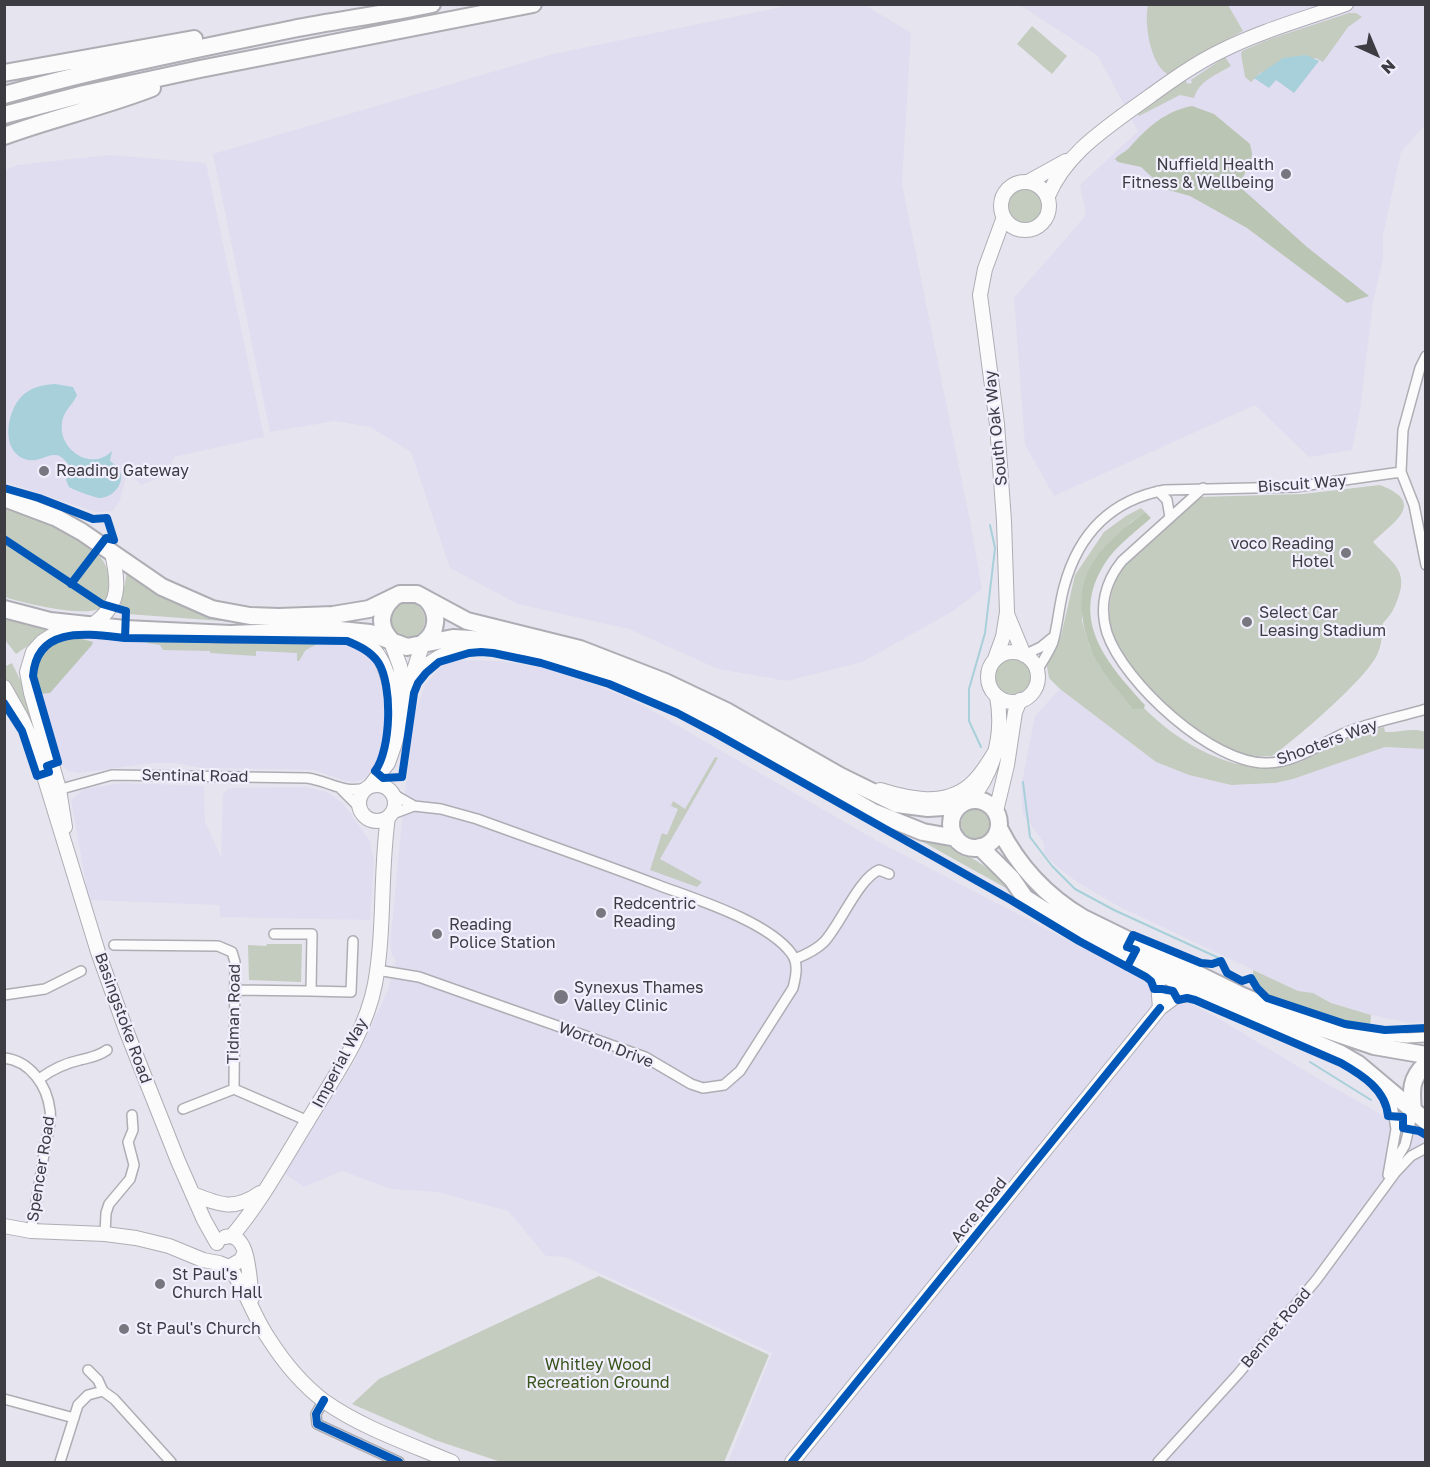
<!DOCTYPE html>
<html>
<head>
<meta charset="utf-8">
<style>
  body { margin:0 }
  #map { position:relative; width:1430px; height:1467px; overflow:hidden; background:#e6e4ee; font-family:"Golos Text",sans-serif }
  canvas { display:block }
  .frame { position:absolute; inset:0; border:6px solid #3d3c43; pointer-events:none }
  .north { position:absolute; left:1346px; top:24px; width:60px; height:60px; -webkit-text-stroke:4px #f1eefd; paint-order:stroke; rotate:136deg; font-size:16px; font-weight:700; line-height:24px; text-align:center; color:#3d3c43 }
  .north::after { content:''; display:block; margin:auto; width:21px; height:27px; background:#3d3c43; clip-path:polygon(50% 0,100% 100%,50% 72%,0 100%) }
</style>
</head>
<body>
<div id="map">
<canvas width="1430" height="1467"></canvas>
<div class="frame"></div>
<div class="north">N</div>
</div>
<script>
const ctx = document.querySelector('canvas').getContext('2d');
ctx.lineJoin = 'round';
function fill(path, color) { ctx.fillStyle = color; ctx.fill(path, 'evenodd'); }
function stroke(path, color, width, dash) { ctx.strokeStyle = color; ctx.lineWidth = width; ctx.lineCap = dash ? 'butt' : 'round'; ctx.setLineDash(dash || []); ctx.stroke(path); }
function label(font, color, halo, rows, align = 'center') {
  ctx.font = font + ' "Golos Text",sans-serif'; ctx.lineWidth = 4.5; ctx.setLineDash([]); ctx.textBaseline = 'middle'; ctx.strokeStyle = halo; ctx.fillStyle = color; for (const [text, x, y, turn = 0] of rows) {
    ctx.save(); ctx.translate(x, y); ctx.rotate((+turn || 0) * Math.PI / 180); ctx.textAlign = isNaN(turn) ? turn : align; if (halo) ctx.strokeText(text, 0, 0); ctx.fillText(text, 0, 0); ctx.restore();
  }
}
const built = new Path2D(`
  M796,4L865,5L911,33L902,184L972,531L982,589L950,613L862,662L787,681L718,669L629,629L518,604L450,568L411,452L370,427L335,421L270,432L213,154L553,54Z
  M1020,5H1425V125L1401,152L1383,236V259L1373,302L1360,410L1352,450L1309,457L1255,405L1054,496L1025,445L1014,298L1086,215L1080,185L1138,131L1098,56Z
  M109,155L206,163L264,437L174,457L168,472L159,478L141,485L124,467L126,476L120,500L113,511L96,512L5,482L4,171L17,165Z
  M85,636L185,643L336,642L354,646L373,660L380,674L383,684L387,724L386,739L379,763L364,779L355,782L346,781L314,770L201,768L174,763H153L79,773L68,771L60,764L37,685Z
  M451,660L500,661L552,669L604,688L642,705L881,843L1216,1017L1329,1085L1425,1139V1462H728L772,1353L565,1257L546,1256L508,1211L438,1192L391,1189L342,1171L304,1187L284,1173L355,1061L388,990L396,961L392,954L390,945L402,821L414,715L425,685L441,666Z
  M1060,689L1156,762L1189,775L1231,785L1275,783L1293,779L1385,747L1425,749V1022L1409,1023L1371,1015L1331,1003L1313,993L1298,991L1118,906L1077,882L1054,864L1044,853V843L1023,814L1021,787L1035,716Z
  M123,783L204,786L205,822L221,857L223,794L229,788L305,787L327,792L343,803L370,841L374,861L370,920L220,917L219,905L89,900L71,800L84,789Z`);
const green = new Path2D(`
  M1148,5H1228L1243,31L1197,55L1167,74C1150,63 1144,23 1148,5Z
  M1349,13H1356L1362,17L1348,27L1323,62L1316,58L1260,73L1251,82L1245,77L1241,54L1242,51L1270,39Z
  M1032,26L1067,56L1052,74L1017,44Z
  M1225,57L1231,66C1216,75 1199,81 1194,98L1180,95L1139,116L1137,112L1172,86L1185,80L1188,84L1192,83L1191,80Z
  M1007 206a18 18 0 1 1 36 0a18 18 0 1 1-36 0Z
  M1380,485C1426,503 1396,520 1373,542C1391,562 1409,570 1398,598C1394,609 1391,615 1383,623C1382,634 1382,645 1377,655C1365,680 1296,739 1272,756C1216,760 1169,714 1137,673C1128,661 1117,649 1113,634C1106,610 1110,589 1122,569L1188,504L1200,497L1303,494Z
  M4,505C35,517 70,527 94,551L71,581L5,538Z
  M1141,508L1145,512L1130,523L1086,577L1082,596V621L1089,645L1099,665L1133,708H1144C1181,746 1245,782 1300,762C1312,757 1324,749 1336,743C1352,735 1367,731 1384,727L1385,732C1399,733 1413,727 1425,732V749L1385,747L1293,779L1275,783L1231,785L1189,775L1156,762L1060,689L1049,678L1047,666L1061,636L1075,575L1104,532L1126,516Z
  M5,542L102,607C90,619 22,603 5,597Z
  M98,555C111,567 111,586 105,602L74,583Z
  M127,573L235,620V622L128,614V610L120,607Z
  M389 620a18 18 0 1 1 36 0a18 18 0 1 1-36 0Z
  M4,618L52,629L16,654L5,640Z
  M147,641L238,643L322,642C319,643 307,649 305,651L299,661H297V653L256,651V656L210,653V651L163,650L160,645L147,643Z
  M995 676a18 18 0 1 1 36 0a18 18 0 1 1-36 0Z
  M12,663L25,690L48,762L5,677L4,667Z
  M715,757L718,758L660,859L702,882L697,887L650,870L662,833L667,835L678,809L671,806L673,801L685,809Z
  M961 824a15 15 0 1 1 30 0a15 15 0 1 1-30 0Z
  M898,828C937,842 979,854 1007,886L1006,888Z
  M267,944H302L301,982L249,980L248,945L266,946Z
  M1253,970L1298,991L1313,993L1331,1003L1371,1015L1370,1027L1325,1016L1269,997L1259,988L1253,977Z
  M599,1276L769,1355L724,1462H501L435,1440L352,1404L379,1379Z`);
const forest = new Path2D(`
  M1192,106L1214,114L1250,144L1252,153L1251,161L1241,181L1240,187L1307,247L1369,296L1347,303L1247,228L1190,196L1165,189L1141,167L1118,162L1115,159C1119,154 1126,152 1130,147C1147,128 1165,111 1192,106Z
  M1145,512L1151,518C1135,532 1116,546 1105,563C1068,621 1108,664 1145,705L1144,708L1133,709C1122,694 1108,680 1099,665C1084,640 1076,604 1086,576C1096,550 1124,528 1145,512Z
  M75,637L93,642L92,645L50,693L40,694C30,664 42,641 75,637Z`);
const water = new Path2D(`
  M1306,55L1319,61L1294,93L1276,80L1269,88L1254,78L1283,58Z
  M55,384L73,387L77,395C73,405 63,411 62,423C58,450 92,472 112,451L110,461C112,463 115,464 117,467C128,479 115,497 101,498C95,498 74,490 69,487L66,480L70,467C66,461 62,456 56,455C47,454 39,462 28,460C0,454 6,413 21,397C31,387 41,385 55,384Z`);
const stream = new Path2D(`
  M981,747L969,721V689L985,633L995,548L990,525
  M1023,782L1030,837L1052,866L1075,889L1114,910L1221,959
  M1310,1062L1371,1100`);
const street = new Path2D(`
  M1426,356L1420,368L1403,430L1401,472L1414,505L1426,565
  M1203,488L1122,561C1105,582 1099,607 1107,633C1124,683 1212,764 1267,763C1296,763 1321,743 1347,732C1372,722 1400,717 1426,709
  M1158,491L1167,500L1170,517
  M1024,655L1041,647L1052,638
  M1037,671C1042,662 1049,652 1053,642C1058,624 1059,605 1064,587C1078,535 1110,500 1165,490L1295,487L1401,472
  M341,789L360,808
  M54,791L112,775L307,778C330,781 341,794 367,788
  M390,815L414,806
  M114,945L218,946L232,952L235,962L234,1089
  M795,959C805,955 816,950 824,942C840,925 859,878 879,870L889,874
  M377,970L419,977L645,1057L691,1084L703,1088L724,1085L740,1071L793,988C796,976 799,963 791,953C767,921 695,899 658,885C598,862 537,841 477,819L441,809L414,806L393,794
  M235,990L311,991L312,934H274
  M311,991L351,992L353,941
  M4,995L45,989L81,971
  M1351,1033L1407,1038L1426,1037
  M4,1058C31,1061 47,1086 50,1110C52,1122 47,1136 45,1147C41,1175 36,1203 31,1231
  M39,1079C50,1071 66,1063 80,1060C91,1057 97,1057 107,1050
  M183,1109L234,1089L308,1121
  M1389,1172L1405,1145L1413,1111
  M1388,1175L1396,1129L1390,1092
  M105,1234L106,1213L109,1204L130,1179L134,1165L128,1142L133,1130L132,1115
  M88,1370L98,1380L103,1391
  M4,1399L74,1418
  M324,1400L316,1414L317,1424L399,1462
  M60,1462L78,1405L88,1395L103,1391L114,1399L171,1462
  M1158,1462L1238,1374L1317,1279L1395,1173L1411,1156L1426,1148`);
const secondary = new Path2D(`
  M1001 206a24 24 0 1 1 48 0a24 24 0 1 1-48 0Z
  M1028,182L1066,161
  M1048,196C1064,158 1096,135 1129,111C1159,90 1188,67 1221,51C1261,31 1304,19 1346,4
  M1007,614L1024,655
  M92,625C121,605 119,584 112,553
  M343,631C354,637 367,642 375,651C391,669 393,705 397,728
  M390,639L400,666L404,695
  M988 677a25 25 0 1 1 50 0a25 25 0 1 1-50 0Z
  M995,659L1003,637L1007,612L1004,521L997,424L980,295L985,269L1004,217
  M412,678C437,654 452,649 485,644
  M4,687L22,719L37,753L98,952L126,1030L178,1161L204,1220L217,1243
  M359 803a18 18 0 1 1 36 0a18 18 0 1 1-36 0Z
  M370,786L388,763L394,746L401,721L404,700L423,643
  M880,790C909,799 944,807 970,785C981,776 988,763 995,752
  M971,800C995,769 1004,735 997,696
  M996,811L1007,765L1015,712L1020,700
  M65,827L59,789L31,693L27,672L33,652L42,642L56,633L82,625
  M1151,969L1158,983L1160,1008
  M193,1194C220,1205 234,1211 260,1193
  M4,1226L31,1231L105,1234L136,1238L169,1246L203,1260L219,1263L229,1267L241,1260L244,1254
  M232,1236C261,1202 283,1161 307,1122C333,1078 365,1036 375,984C385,929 380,872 388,817
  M225,1237C250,1230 249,1281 252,1298
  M229,1267C246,1289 253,1316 269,1339C283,1361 303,1385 324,1401C362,1428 410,1444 452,1462
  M792,1462L1160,1008L1176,996L1199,992`);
const highway = new Path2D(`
  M4,73L194,39
  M4,95C100,68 196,49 293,29C339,20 386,14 432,4
  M4,115L84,94L200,69L533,4
  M4,136C53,118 103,107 152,88
  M4,498L57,518L82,532L162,587L212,609L250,616L279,617L333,615L369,609L400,594H417L467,621L580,649L665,682L726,711L840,776L897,804L928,808L958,806
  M4,609L50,621L125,629L230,634L340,630L370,633L407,647L453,638L471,639L529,648L614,674L660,694L719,723L873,812L923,832L956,838
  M390,639C378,626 380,610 393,598
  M423,643C438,632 439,613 427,600
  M951 824a24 24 0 1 1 48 0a24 24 0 1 1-48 0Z
  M999,828C1018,866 1046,896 1083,918L1238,994L1306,1023L1374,1046L1426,1055
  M980,847L1012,879L1025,898L1072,928L1199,992L1339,1053L1358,1064L1426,1121
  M1413,1111C1411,1091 1410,1078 1426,1064`);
const cycleway = new Path2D(`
  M4,488L39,498L93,519L107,518L114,540L106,538L71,584
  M4,539L102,604L126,611L125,638
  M4,703L22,731L37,776L49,772L47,766L58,762L33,676C37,625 88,634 125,638L347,641C359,646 370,651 378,662C393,685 391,750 375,771L383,778L402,777L414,693L418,683L426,673L439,662L469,653L481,652L493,653L541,663L609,684L677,713L715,733L1011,900L1079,941L1146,977L1151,981L1154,989H1162L1173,991L1178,1000L1187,998L1195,1000L1341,1063C1362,1075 1386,1090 1388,1116L1403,1117V1128L1419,1131L1426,1135
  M1127,967L1136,950L1127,947L1133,935L1201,963L1212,964L1221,961L1227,973L1242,981L1251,978L1257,988L1267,998L1345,1024L1385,1030L1426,1028
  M324,1400L316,1414L317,1424L399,1462
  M792,1462L1160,1008`);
const markers = [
  [1286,174,6,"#78777f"],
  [44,471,6,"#78777f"],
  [1346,553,6,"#78777f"],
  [1247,622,6,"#78777f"],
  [601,913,6,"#78777f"],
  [437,934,6,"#78777f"],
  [561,997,8,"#78777f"],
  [160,1284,6,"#78777f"],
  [124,1329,6,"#78777f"]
];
const poiNames = [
  ["Nuffield Health",1274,165,"right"],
  ["Fitness & Wellbeing",1274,183,"right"],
  ["Reading Gateway",56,471],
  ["voco Reading",1334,544,"right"],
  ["Hotel",1334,562,"right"],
  ["Select Car",1259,613],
  ["Leasing Stadium",1259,631],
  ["Redcentric",613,904],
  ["Reading",613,922],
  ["Reading",449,925],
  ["Police Station",449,943],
  ["Synexus Thames",574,988],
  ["Valley Clinic",574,1006],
  ["St Paul's",172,1275],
  ["Church Hall",172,1293],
  ["St Paul's Church",136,1329]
];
const streetNames = [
  ["South Oak Way",996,428,-96],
  ["Biscuit Way",1302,484,-4],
  ["Shooters Way",1327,742,-20],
  ["Sentinal Road",195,776,1],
  ["Tidman Road",234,1014,-89],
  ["Basingstoke Road",123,1018,70],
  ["Worton Drive",606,1045,21],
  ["Imperial Way",340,1063,-62],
  ["Spencer Road",41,1169,-81],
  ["Acre Road",979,1210,-51],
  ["Bennet Road",1276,1328,-50]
];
const parkNames = [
  ["Whitley Wood",598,1365],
  ["Recreation Ground",598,1383]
];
fill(built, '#e1ddf0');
fill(green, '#c3ccbf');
fill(forest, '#bac5b4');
fill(water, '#a8d0da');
stroke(stream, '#a8d0da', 2);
stroke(street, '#aeadb4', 12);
stroke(secondary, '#aeadb4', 16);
stroke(highway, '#aeadb4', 20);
stroke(street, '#fbfbfc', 9);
stroke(secondary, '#fbfbfc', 14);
stroke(highway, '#fbfbfc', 16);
stroke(cycleway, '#0057b8', 8);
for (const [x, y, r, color] of markers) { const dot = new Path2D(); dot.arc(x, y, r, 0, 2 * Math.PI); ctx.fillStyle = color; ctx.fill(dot); stroke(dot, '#f1eefd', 2); }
label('16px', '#3d3c43', '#f1eefd', poiNames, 'left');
label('16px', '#3d3c43', '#f1eefd', streetNames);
label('16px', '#38541a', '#f1eefd', parkNames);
</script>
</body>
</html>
